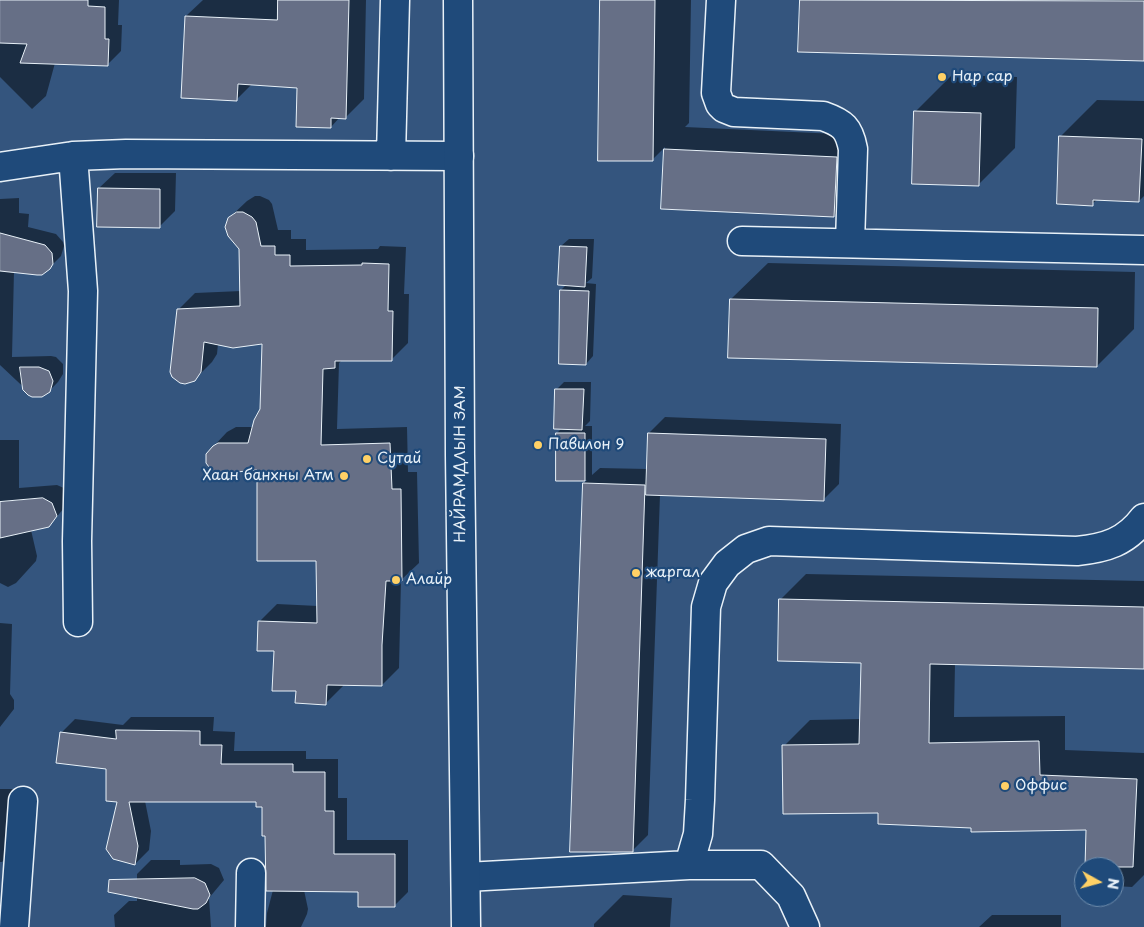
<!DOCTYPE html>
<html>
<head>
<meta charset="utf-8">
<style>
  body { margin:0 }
  #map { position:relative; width:1144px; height:927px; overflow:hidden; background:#34557e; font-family:"Playpen Sans",sans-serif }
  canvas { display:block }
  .north { position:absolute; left:1074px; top:857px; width:50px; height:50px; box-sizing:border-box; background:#1f4a7a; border:1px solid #6f8dac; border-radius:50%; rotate:97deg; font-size:14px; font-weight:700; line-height:20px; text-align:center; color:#e8f1f8 }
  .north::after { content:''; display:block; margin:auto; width:18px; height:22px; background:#ffd166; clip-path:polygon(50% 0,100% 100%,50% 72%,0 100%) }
</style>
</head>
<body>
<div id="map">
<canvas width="1144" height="927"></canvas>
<div class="north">N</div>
</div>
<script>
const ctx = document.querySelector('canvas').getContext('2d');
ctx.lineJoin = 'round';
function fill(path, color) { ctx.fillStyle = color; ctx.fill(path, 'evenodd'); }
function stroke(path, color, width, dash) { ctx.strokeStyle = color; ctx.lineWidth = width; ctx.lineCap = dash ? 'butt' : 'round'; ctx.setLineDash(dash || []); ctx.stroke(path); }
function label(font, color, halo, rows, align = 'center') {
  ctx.font = font + ' "Playpen Sans",sans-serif'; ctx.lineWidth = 4.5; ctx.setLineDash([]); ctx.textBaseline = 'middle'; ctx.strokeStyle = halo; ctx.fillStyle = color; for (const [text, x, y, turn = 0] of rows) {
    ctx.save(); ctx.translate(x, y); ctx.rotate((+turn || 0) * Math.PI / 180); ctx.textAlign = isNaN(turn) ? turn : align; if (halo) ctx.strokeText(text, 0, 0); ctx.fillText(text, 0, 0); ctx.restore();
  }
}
const shadow = new Path2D(`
  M0,0H119L118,25H122L121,51L107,65L55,63L46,96L32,109L0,77Z
  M203,0H366L364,99L345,118L340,117L331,127L299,87L252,84L237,99L186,16Z
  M601,0H691L689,123L685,127L859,135L856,193L834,216L663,208L665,147L652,160Z
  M801,0H1144V59L799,50Z
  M952,75L1017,77L1015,148L978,185L915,112Z
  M1097,100L1144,101V196L1139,201L1098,199L1092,204L1060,137Z
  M115,173H176L175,211L159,227L99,188Z
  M255,196H260L269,200L272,204L278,230H291V239H306V250L378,249L380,246L406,247L404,294H409L408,343L391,360H342L339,363L337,429L407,427L408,472H417L419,563L401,580L399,668L382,685L343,684V686L326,703L297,690L260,621L277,604L318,606L317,560L258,469L210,450L227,432L236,427H253L261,409L263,343L218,344L217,354L212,362L194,380L178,310L195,293L241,291L240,248L229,218L247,201Z
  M19,198V213L29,214L28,227L56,234L63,242L64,246L61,256L49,268L14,271L12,357L51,356L56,357L63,364V374L58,382L46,394L33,396L0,365V199Z
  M569,239H594L592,278L586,283L596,284L593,356L586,364L561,290L566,285L561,246Z
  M768,263L1135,272L1134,329L1097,366L731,299Z
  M564,382H591L590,421L585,426H592V475L600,468L648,469L649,433L665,417L841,424L839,484L823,500L660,495L648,835L632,851L584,483L587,480L557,479V433L562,428L557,389Z
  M0,440H19V488L57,485L66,489L70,501L49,526L31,530L37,556L36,561L16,583L8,587L0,583Z
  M806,574L1144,581V668L955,664L954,717L1065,716V750L1144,753V875L1132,887L1114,886V867H1086L1088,829L972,827L880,812L784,746L810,720L860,719L862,661L780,600Z
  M0,623L12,624L10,694L14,700V709L0,727Z
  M131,717H214L213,731L235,732L234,751H306V759H338V798H347V840H408V892L394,906L359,890H304L308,909L307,914L301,927H266L267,913L273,890L263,806L257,801H145L151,831L149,850L135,864L119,801L107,768L61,733L75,719L123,725Z
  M0,789H18V846L2,862H0Z
  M151,860H180V865L211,864L219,868L224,880L209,898L211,927H115L114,915L129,901H137V874Z
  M623,895L672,898L670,927H594V924Z
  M992,915H1061V927H979Z`);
const building = new Path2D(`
  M0,0H88V6L105,7V39H109L108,66L20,63L27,44L0,43Z
  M278,0H349L346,119L331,118V128L296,127L297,88L238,84L237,101L181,98L185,16L277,20Z
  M600,0H655L653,161H598Z
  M800,0L1144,1V61L798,52Z
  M914,111L981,113L979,186L912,184Z
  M1059,136L1142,139L1139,202L1093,200V206L1057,204Z
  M664,149L837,157L834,217L661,209Z
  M98,188L160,189V228L97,227Z
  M237,212H243L252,217L256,222L261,246H275V255H290V266L362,265V263L389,264L388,311H393L392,361H335V368L323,369L321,445L390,443L392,489H401L402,581H386L382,645V686L327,685L326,705L295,703L296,691H272L274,651H257L258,621L317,623L316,561H257V470L216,474L212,471L206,463V454L213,446L218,443H248L254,420L260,409L262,344L233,348L204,342L201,372L195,381L185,384L180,383L172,377L170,372L177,309L240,306L239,249L228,236L225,227L228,218Z
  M0,233L45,245L52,253L53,264L50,269L42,275H37L0,271Z
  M560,246L587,247L585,287L558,285Z
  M560,290L589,291L586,365L559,364Z
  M730,299L1098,308L1097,367L728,358Z
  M20,367H39L49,371L53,381L50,392L42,397H32L28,395L23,390Z
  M555,389H584L582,430L554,429Z
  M556,433H585V481H556Z
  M648,433L826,439L824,501L646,495Z
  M583,483L645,485L633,852H570Z
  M43,498L52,503L57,516L49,527L0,538V502Z
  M779,599L1144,607V669L930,664L929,743L1039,741L1040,775L1137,779L1133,867H1085L1086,830L971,832V828L878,824V813L783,814L782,745L859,744L861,663L778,661Z
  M116,730L200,731V745H222L221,764H293V772H325V811H334V854H395V907H358V892L266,891L265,836H262V807H256V802H129L138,846L135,865L113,859L106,849L117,802L106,801V769L56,763L60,732L116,739Z
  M195,878L205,883L210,895L206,903L198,909H193L108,892L109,880Z`);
const minor = new Path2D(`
  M721,0L716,93L720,104L724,108L734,112L823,116C843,123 849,128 853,149L850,243
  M73,156L83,291L77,541L78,622
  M391,156L395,0
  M0,167L73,156L126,154L459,156
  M742,241L1144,250
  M689,865L698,834L700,800L706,607L713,583L727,564L746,549L769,541L1077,551C1106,548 1126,542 1144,518
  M466,877L689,865H761L791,896L805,927
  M14,927L23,801
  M250,927L251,873`);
const major = new Path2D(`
  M458,0L460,455L466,927`);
const markers = [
  [942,77,5,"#ffd166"],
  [538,445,5,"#ffd166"],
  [367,459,5,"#ffd166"],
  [344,476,5,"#ffd166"],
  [636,573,5,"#ffd166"],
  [396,580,5,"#ffd166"],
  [1005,786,5,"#ffd166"]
];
const poiNames = [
  ["Нар сар",952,77],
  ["Павилон 9",548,445],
  ["Сутай",377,459],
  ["Хаан банхны Атм",334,476,"right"],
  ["жаргал",646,573],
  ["Алайр",406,580],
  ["Оффис",1015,786]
];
const streetNames = [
  ["НАЙРАМДЛЫН ЗАМ",461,464,-90]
];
fill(shadow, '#0007');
fill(building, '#666f86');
stroke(building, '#e8f1f8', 1);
stroke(minor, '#e8f1f8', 31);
stroke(major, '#e8f1f8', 31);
stroke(minor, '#1f4a7a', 28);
stroke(major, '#1f4a7a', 28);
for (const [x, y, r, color] of markers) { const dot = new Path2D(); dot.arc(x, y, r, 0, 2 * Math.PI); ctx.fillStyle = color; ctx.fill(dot); stroke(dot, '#1f4a7a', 2); }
label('15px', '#e8f1f8', '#1f4a7a', poiNames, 'left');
label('15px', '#e8f1f8', '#1f4a7a', streetNames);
</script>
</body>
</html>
